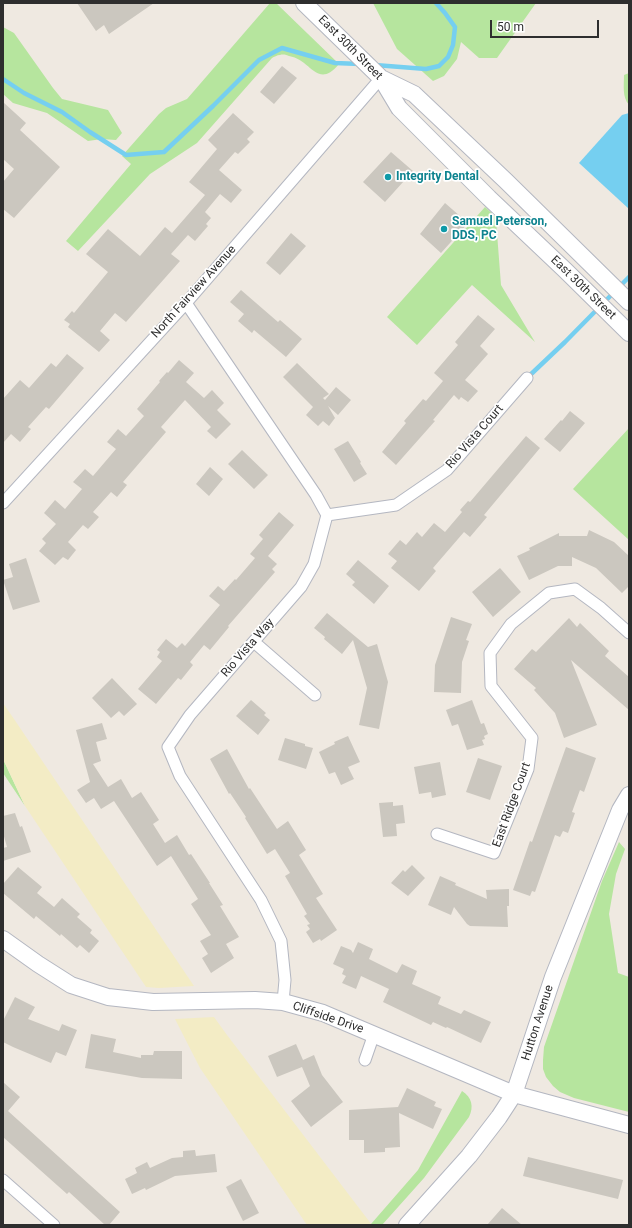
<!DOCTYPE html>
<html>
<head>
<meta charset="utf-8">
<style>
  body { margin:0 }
  #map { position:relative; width:632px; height:1228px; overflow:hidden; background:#efe9e1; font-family:Roboto,sans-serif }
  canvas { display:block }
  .frame { position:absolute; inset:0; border:4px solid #2e2e2e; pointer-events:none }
  .scale { position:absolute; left:490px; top:20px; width:109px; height:18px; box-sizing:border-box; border:2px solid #2e2e2e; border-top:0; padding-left:5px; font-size:12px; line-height:14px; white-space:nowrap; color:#2e2e2e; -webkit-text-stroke:3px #fff; paint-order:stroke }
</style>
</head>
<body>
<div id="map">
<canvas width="632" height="1228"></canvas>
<div class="frame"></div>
<div class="scale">50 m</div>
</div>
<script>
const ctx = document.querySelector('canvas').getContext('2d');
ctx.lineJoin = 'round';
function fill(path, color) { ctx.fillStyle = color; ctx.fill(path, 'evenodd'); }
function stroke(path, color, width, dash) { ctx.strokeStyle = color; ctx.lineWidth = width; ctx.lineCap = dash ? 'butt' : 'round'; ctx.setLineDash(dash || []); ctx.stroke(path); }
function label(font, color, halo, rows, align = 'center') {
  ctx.font = font + ' Roboto,sans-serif'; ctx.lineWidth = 3.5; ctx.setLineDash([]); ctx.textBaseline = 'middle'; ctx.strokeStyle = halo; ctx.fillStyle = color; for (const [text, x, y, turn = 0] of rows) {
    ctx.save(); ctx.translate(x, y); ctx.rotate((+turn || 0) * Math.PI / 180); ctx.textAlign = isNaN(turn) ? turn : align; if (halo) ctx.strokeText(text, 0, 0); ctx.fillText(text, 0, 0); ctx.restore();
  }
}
const green = new Path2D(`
  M270,3H276L339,64C317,90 312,60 289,56C287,55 283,54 280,55C277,55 274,57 272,58L197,143L150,174L78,251L66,241L131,164L122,156L159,114L166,108L187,99Z
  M373,3H536L497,58H479L461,42L457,59L444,76L433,81L397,49Z
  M3,27L14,33L53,88L62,99L108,110L122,133L116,140L102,139L88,141L47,113L13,103L3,94Z
  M629,73V105C622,97 624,85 624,75Z
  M485,207L497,218L496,220L501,285L535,342L472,285L417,345L387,317Z
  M629,428V540L573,489Z
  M3,759L25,806L3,773Z
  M619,842L625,849L616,874L609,914L618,973L629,977V1112L574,1098L560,1092L553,1086L546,1077L543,1069V1060L544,1047L602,881Z
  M462,1091C472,1097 474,1107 469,1117L424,1178L382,1225H372L371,1224L418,1170Z`);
const sand = new Path2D(`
  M3,703L14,719L194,986L159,988L146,987L25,806L3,759Z
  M214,1017L227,1035L372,1225H307L200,1068L175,1019Z`);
const water = new Path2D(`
  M629,113V209L579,163L622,115Z`);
const stream = new Path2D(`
  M375,65L426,69L439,66L448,57L453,45L455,27L445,13L436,3
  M3,79L24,93L62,112L90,132L126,155L164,152L213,106L259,60L282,48L335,63L360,64
  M528,377L565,342L629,277`);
const building = new Path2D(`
  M77,3H154L109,34L104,25L96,31Z
  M282,66L297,78L274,104L260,92Z
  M3,102L26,123L20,130L60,167L14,218L3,209V182L14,169L3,159Z
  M233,113L254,132L247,139L250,142L238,154L235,152L219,170L242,190L231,203L220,194L205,212L211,218L206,224L208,226L195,241L188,235L171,254L180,261L126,322L115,313L100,331L110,340L99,352L68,327L70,324L64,320L72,311L74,313L108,272L86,254L108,229L140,256L165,227L172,233L205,195L189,182L217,149L208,140Z
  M391,152L413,171L385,202L363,182Z
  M445,203L468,223L441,253L420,234Z
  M291,233L306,246L280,275L266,263Z
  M241,290L278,322L280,320L302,339L286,357L254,330L252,333L238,321L244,314L230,302Z
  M478,315L495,329L480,346L488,354L465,380L478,391L468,402L461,397L459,400L454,395L433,420L435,421L396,465L382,452L406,423L404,421L423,399L426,401L443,381L434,373L458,345L455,342Z
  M67,354L84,368L49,409L46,407L28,427L31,429L20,442L11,434L3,443V399L20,380L29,388L51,363L56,367Z
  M179,360L194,373L186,382L204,398L212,390L224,403L217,410L231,424L216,439L207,431L211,427L185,400L161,427L166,432L123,482L127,485L117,497L111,492L93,512L99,517L88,529L83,525L68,542L76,550L68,560L63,557L55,565L39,551L46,543L42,539L56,524L44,513L55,500L65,509L82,489L73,482L85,469L93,476L116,449L107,442L118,429L126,436L144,416L137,409L160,382L159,381L167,372L168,373Z
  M297,363L329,394L323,398L325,400L336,387L351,400L338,415L328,406L335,418L329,426L323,421L318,426L306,415L313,407L283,377Z
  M570,411L585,423L560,452L544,439L561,420L562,421Z
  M526,436L540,448L489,509L484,515L487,517L470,537L464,532L433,568L436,571L419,591L391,568L397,561L388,554L400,540L406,545L417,532L422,537L434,523L445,532L462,512L460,510L468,501L470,502Z
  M348,441L361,462L360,463L367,474L354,482L334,449Z
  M242,450L268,475L254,489L228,464Z
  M210,467L223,479L209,496L196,484Z
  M279,512L294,525L268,556L277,564L272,569L275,572L228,626L229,627L210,650L204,645L190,662L193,665L181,680L178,678L156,704L138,689L162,661L157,657L160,652L157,650L166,639L177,648L182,643L185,646L220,605L209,596L218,586L224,591L235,579L236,580L255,558L250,554L263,539L259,535Z
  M589,530L614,542L629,556V586L622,593L596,568L572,557V566H558L529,580L517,556L530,550L529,548L559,533V536H587Z
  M26,558L40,602L13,610L3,580L13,577L9,564Z
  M358,560L389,586L374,604L352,585L355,582L346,574Z
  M500,568L521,592L493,617L472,592Z
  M327,613L368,647L377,644L388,682L379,729L359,725L367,688L353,640L342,654L324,639L325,637L314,628Z
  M451,617L472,624L466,640L469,641L462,662L461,693L434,692L435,665Z
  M569,618L577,627L580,623L609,651L605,656L629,677V710L571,660L597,725L564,738L555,713L534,690L536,688L514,669L532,649L536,652Z
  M112,678L137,704L124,716L119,711L111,718L92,698Z
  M251,700L266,713L264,715L270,720L258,735L236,716Z
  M472,700L481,724L484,723L488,734L484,736L485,739L482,740L484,745L467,750L458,724L452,726L446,710Z
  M102,723L107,739L96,742L101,761L93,764L108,787L121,779L132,798L141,792L159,820L153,824L165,843L177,835L189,855L191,854L210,883H209L223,905L220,906L239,937L226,944L234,958L211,973L202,958L208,954L200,941L211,935L191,904L198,899L171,856L157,866L114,801L101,809L94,798L86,803L77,790L90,782L76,730Z
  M348,736L360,762L348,767L354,779L341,785L335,772L329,774L319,752L335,744L334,742Z
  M285,738L305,744V746L313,748L306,769L278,760Z
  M566,747L596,758L584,792L580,790L572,812L575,813L568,833L563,831L560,837L555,835L535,892L532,891L530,896L513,890L530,841L532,842Z
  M227,749L249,789L250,788L277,829L288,821L306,850L299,855L323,894L316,898L337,930L321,941L320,939L313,943L306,932L310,929L307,925L310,924L304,916L307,914L285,876L290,873L275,849L267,854L245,818L246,817L230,793L229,794L210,759Z
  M478,758L502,766L490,800L466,792Z
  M440,762L446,795L432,798L431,792L419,794L414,767Z
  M393,802V806L403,805L405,823L396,824L397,836L383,837L379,803Z
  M15,813L20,827L22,826L31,852L3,861V848L7,847L3,833V816Z
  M412,865L425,878L408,896L391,883L403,870L405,872Z
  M18,867L42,887L37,893L54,907L62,898L80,914L77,917L92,930L90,933L99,941L89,953L80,945L77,948L61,934L60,936L36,916L34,919L3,893V884Z
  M440,876L456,883L455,885L487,899L486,890L509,889V906H507L508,927L470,926L467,924L454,907L451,915L428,905Z
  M358,942L373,949L369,959L397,973L402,964L417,971L412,984L441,997L438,1004L461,1014L464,1010L491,1022L481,1043L447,1027L446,1028L433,1022L431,1025L383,1002L389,989L361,976L356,989L342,983L346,976L342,974L344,969L333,964L341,946L351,950L353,953Z
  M15,997L35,1007L28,1019L59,1031L62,1024L77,1030L66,1056L56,1052L51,1063L13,1047L3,1042V1021Z
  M91,1034L116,1039L113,1052L141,1058V1055H153L154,1051H182V1079L142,1078L85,1068Z
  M296,1044L303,1060L314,1055L322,1075L343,1102L311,1127L291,1101L310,1086L302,1067L277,1077L268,1056Z
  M3,1082L20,1097L8,1111L120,1212L109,1225H105L69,1192L67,1194L3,1137Z
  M407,1088L436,1102L434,1106L442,1109L433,1129L399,1113L400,1147L385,1148V1152L364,1153V1140H349V1110L398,1107Z
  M195,1150L196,1156L215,1154L217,1172L175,1176L146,1190L145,1188L132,1194L125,1179L137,1173L135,1168L147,1162L150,1168L172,1158L183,1157V1151Z
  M528,1157L623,1180L618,1199L523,1176Z
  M241,1179L259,1213L243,1221L226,1187Z
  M502,1208L522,1225H487Z`);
const street = new Path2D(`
  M186,303L316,495L327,515L314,564L301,587L190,715L168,747L180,776L261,900L281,941L285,980L283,1002
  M3,503L186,303L381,78
  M327,515L396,505L447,470L527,378
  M254,642L315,695
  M437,834L494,853L528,769L532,738L491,686L490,653L511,624L549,593L575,589L601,608L629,633
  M365,1060L374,1034
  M3,1180L54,1225`);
const secondary = new Path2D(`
  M304,3L381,78L399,108L489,198L565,270L629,333
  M381,78L414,94L506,181L629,302
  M3,939L38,964L71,985L108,997L153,1002L255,1000L283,1002L323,1013L514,1094L629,1125
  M407,1225L469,1156L499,1117L514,1094L553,977L620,810L629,795`);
const markers = [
  [388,177,4,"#0f9aa8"],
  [444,229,4,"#0f9aa8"]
];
const streetNames = [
  ["East 30th Street",350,48,45],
  ["East 30th Street",583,288,44],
  ["North Fairview Avenue",194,292,-48],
  ["Rio Vista Court",475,437,-49],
  ["Rio Vista Way",248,648,-49],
  ["East Ridge Court",512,805,-70],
  ["Cliffside Drive",328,1018,19],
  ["Hutton Avenue",538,1023,-72]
];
const cultureNames = [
  ["Integrity Dental",396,177],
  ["Samuel Peterson,",452,222],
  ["DDS, PC",452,236]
];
fill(green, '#b6e59e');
fill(sand, '#f3ecc5');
fill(water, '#75cff0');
stroke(stream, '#75cff0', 4.5);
fill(building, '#cbc7bf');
stroke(street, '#b4b7c1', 13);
stroke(secondary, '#b4b7c1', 18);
stroke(street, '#fff', 11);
stroke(secondary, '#fff', 16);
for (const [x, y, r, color] of markers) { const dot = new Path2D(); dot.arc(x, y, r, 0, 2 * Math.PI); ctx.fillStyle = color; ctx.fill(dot); stroke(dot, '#fff', 1.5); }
label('12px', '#2e2e2e', '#fff', streetNames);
label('bold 12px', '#0d838f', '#fff', cultureNames, 'left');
</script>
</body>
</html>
